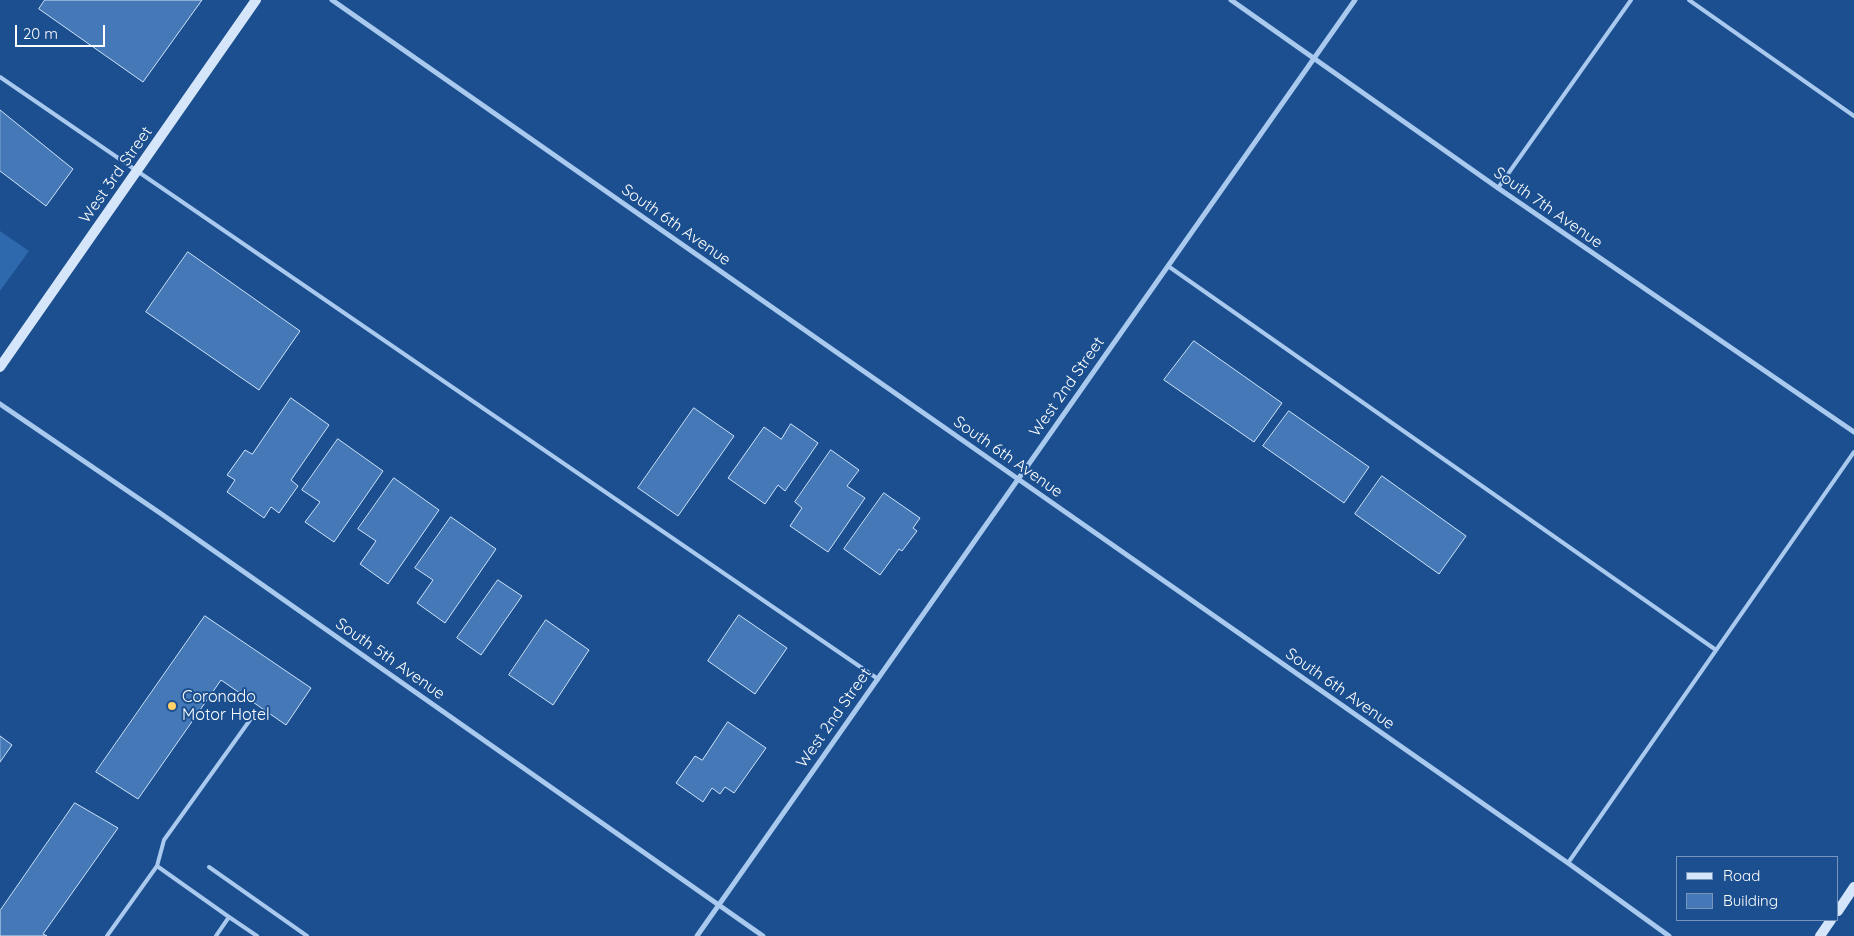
<!DOCTYPE html>
<html>
<head>
<meta charset="utf-8">
<style>
  body { margin:0 }
  #map { position:relative; width:1854px; height:936px; overflow:hidden; background:#1b4f8f; font-family:Quicksand,sans-serif }
  canvas { display:block }
  .legend { position:absolute; left:1676px; top:856px; width:162px; height:65px; box-sizing:border-box; background:#1b4f8f; border:1px solid #7695bc; margin:0; padding:6px 9px; list-style:none; font-size:15px; color:#fff }
  .legend li { display:flex; align-items:center; gap:10px; height:25px }
  .legend b { width:25px; border:1px solid #7695bc }
  .scale { position:absolute; left:15px; top:25px; width:90px; height:22px; box-sizing:border-box; border:2px solid #fff; border-top:0; padding-left:6px; font-size:15px; line-height:18px; white-space:nowrap; color:#fff; -webkit-text-stroke:4px #1b4f8f; paint-order:stroke }
</style>
</head>
<body>
<div id="map">
<canvas width="1854" height="936"></canvas>
<ul class="legend">
<li><b style="height:6px;background:#d6e6fa"></b>Road</li>
<li><b style="height:14px;background:#4478b7"></b>Building</li>
</ul>
<div class="scale">20 m</div>
</div>
<script>
const ctx = document.querySelector('canvas').getContext('2d');
ctx.lineJoin = 'round';
function fill(path, color) { ctx.fillStyle = color; ctx.fill(path, 'evenodd'); }
function stroke(path, color, width, dash) { ctx.strokeStyle = color; ctx.lineWidth = width; ctx.lineCap = dash ? 'butt' : 'round'; ctx.setLineDash(dash || []); ctx.stroke(path); }
function label(font, color, halo, rows, align = 'center') {
  ctx.font = font + ' Quicksand,sans-serif'; ctx.lineWidth = 4; ctx.setLineDash([]); ctx.textBaseline = 'middle'; ctx.strokeStyle = halo; ctx.fillStyle = color; for (const [text, x, y, turn = 0] of rows) {
    ctx.save(); ctx.translate(x, y); ctx.rotate((+turn || 0) * Math.PI / 180); ctx.textAlign = isNaN(turn) ? turn : align; if (halo) ctx.strokeText(text, 0, 0); ctx.fillText(text, 0, 0); ctx.restore();
  }
}
const green = new Path2D(`
  M0,231L29,251L0,291Z`);
const building = new Path2D(`
  M45,0H202L143,82L39,9Z
  M0,110L73,169L46,206L0,171Z
  M188,252L300,331L259,390L146,312Z
  M1194,341L1282,403L1254,442L1164,380Z
  M291,398L329,425L291,480L298,486L279,513L271,507L264,518L227,492L235,480L227,475L245,450L252,454Z
  M694,408L734,436L678,516L638,488Z
  M1289,411L1369,467L1344,503L1263,446Z
  M791,424L818,443L785,491L778,485L765,504L728,478L764,427L781,439Z
  M338,439L383,471L334,542L305,522L320,502L302,490Z
  M831,450L859,470L847,486L865,498L828,552L790,526L802,508L795,502Z
  M1382,476L1466,536L1439,574L1355,514Z
  M394,478L439,510L388,584L360,564L376,541L358,529Z
  M884,493L920,518L913,528L917,531L902,551L899,549L880,575L844,549Z
  M451,517L496,549L445,623L417,603L433,580L415,568Z
  M498,580L522,596L481,655L457,638Z
  M739,615L787,648L755,694L708,661Z
  M205,616L311,688L286,725L221,680L138,799L96,772Z
  M546,620L589,650L553,705L509,675Z
  M728,722L766,748L734,793L725,787L720,794L712,788L703,802L676,783L695,756L702,760Z
  M0,736L12,745L0,762Z
  M75,803L118,828L43,934L47,936H0V911Z`);
const lane = new Path2D(`
  M1689,0L1854,116
  M0,77L878,679
  M1498,188L1631,0
  M1168,266L1716,650
  M1568,863L1854,452
  M157,866L229,917L216,936
  M209,867L307,936
  M229,917L257,936
  M107,936L157,866L164,840L250,720`);
const street = new Path2D(`
  M332,0L1568,863L1669,936
  M1231,0L1498,188L1854,432
  M0,404L160,513L763,936
  M697,936L1355,0`);
const secondary = new Path2D(`
  M0,367L256,0
  M1838,911L1854,887
  M1820,936L1831,920`);
const markers = [
  [172,706,5,"#ffd166"]
];
const streetNames = [
  ["West 3rd Street",116,175,-55],
  ["South 7th Avenue",1548,208,35],
  ["South 6th Avenue",676,225,35],
  ["West 2nd Street",1067,387,-55],
  ["South 6th Avenue",1008,457,35],
  ["South 5th Avenue",390,659,35],
  ["South 6th Avenue",1340,689,35],
  ["West 2nd Street",834,718,-55]
];
const poiNames = [
  ["Coronado",182,697],
  ["Motor Hotel",182,715]
];
fill(green, '#2e69ad');
fill(building, '#4478b7');
stroke(building, '#cfe3fa', 1);
stroke(lane, '#a9c9ee', 4);
stroke(street, '#a9c9ee', 5);
stroke(secondary, '#d6e6fa', 10);
for (const [x, y, r, color] of markers) { const dot = new Path2D(); dot.arc(x, y, r, 0, 2 * Math.PI); ctx.fillStyle = color; ctx.fill(dot); stroke(dot, '#1b4f8f', 2); }
label('16px', '#fff', '#1b4f8f', streetNames);
label('16px', '#fff', '#1b4f8f', poiNames, 'left');
</script>
</body>
</html>
